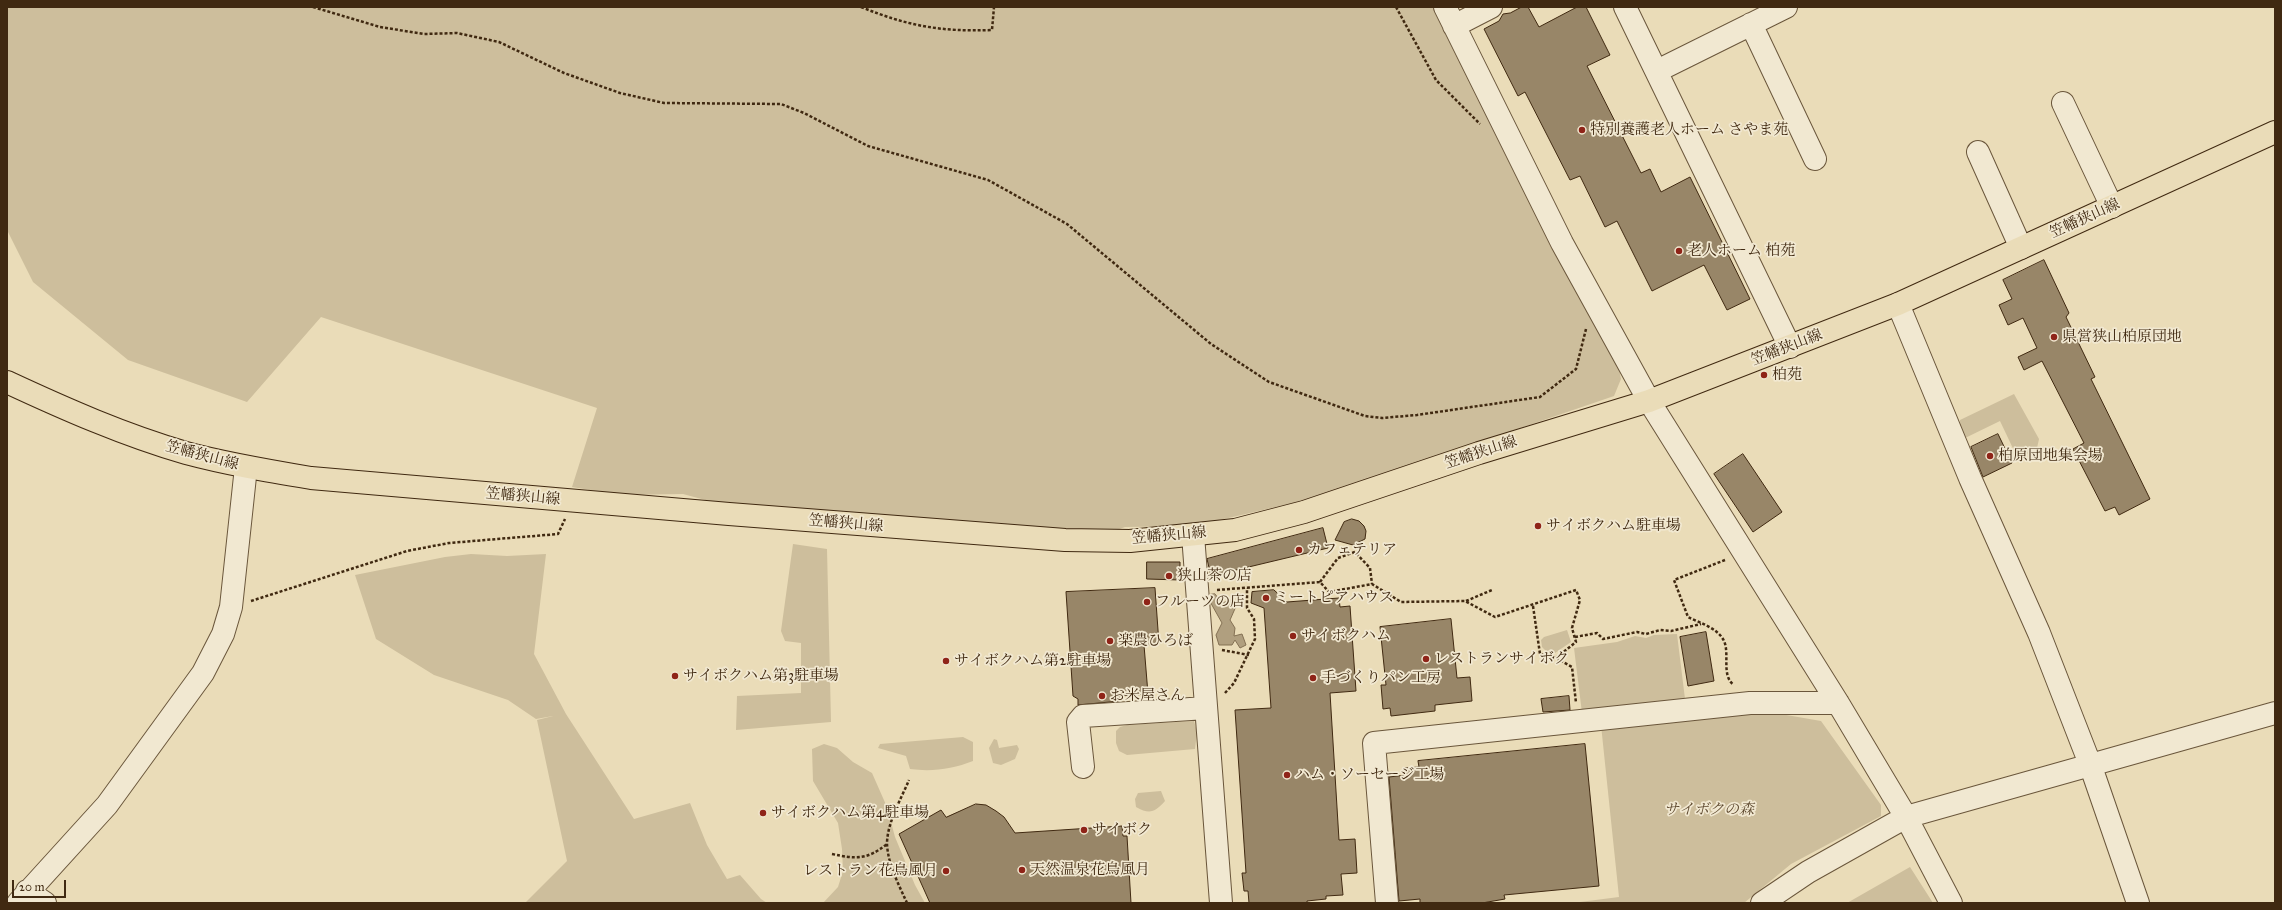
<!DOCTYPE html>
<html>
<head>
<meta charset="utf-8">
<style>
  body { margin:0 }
  #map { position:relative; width:2282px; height:910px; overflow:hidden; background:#eadcb8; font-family:"IM FELL Great Primer",serif }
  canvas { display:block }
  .frame { position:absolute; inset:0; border:8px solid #402911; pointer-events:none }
  .scale { position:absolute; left:12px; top:880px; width:54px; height:18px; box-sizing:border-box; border:2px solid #402911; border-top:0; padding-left:5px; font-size:12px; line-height:14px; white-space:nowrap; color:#402911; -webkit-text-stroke:3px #f1e8d1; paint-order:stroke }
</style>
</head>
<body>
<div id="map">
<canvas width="2282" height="910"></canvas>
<div class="frame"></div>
<div class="scale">20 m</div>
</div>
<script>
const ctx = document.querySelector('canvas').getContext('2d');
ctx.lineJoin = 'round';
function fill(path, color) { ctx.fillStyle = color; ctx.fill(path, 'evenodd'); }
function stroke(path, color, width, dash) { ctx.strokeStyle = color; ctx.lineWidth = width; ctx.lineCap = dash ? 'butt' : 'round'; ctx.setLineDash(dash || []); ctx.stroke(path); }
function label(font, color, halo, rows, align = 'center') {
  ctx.font = font + ' "IM FELL Great Primer","Noto Serif JP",serif'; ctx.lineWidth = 3.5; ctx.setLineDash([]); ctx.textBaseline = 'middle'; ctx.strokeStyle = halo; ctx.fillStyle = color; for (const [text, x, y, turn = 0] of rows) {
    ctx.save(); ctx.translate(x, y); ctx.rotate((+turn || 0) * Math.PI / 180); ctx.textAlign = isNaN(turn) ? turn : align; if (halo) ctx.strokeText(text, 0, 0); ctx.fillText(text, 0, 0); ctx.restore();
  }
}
const green = new Path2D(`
  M7,7H1448L1619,368L1621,379L1614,396L1389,473L1293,503L1194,526L1125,527L1114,531L1082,533L724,505L683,494L620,495L572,487L597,408L321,317L247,402L128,360L33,282L7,230Z
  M2014,394L2039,439L2037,448L2018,459L2000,421L1961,440L1960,420Z
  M793,544L827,549L831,722L736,730L737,696L801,693V643L785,641L781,631Z
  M471,554L507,556L546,554L534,654L566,714L634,819L690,803L707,845L727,879L740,875L761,899L767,903H525L567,861L537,720L553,716L536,719L508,700L434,675L376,639L355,575L445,557Z
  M1567,630L1571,642L1555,653L1547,652L1542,647L1541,640L1544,637Z
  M1677,634L1685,699L1582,713L1574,648L1617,642L1635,636L1646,638L1654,635Z
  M1769,712L1821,721L1881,805V816L1791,864L1744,903H1572L1619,897L1601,725Z
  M1194,721L1197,732L1195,749L1127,755L1119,751L1116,743V731L1120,727L1127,725Z
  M963,737L973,742V761C953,769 932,772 910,769L906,756L878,748L880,744Z
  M994,739L997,740L999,748L1017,745L1019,749L1015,759L1001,765L993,763L989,748Z
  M824,744L837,748L853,762L872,773L887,807L895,837L915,885L925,903H823L838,887L843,871L842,849L838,823L813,781L812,749Z
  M1161,791L1165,801C1155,812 1150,815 1136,807L1135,799L1138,793Z
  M1910,867L1933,903H1847Z`);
const water = new Path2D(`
  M1215,594L1222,603L1231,600L1237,604L1230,620L1235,628L1234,636L1242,634L1246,645L1240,648L1235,640L1232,645H1219L1216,635L1222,623L1208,598L1209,595Z`);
const building = new Path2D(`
  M1522,7H1528L1539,27L1577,7H1586L1610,55L1587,66L1641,173L1650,169L1661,192L1690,177L1750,299L1727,310L1704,265L1652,291L1617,221L1605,227L1580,176L1570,180L1525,92L1518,96L1484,29L1499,21L1503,14L1510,13Z
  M2044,260L2069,313L2066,317L2095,377L2091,379L2150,499L2119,515L2115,507L2105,511L2087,476L2073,449L2084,443L2042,361L2024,370L2018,357L2037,348L2023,318L2008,325L1999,305L2012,299L2003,280Z
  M1998,434L2012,463L1983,477L1971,447Z
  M1743,454L1782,512L1753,532L1714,474Z
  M1352,519L1359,521L1364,526L1366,531L1365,539L1353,545L1335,540L1344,522Z
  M1323,528L1328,548L1211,576L1207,559Z
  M1147,562H1180V580L1147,579Z
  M1155,588L1159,644L1144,645L1148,694L1119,696L1120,701L1078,705V699L1073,696L1066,592Z
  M1274,590L1287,602L1339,598L1340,607L1350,606L1356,691L1330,693L1339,840L1355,839L1357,873L1341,874L1343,895L1326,896V899L1307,901V903H1249L1248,891H1244L1242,873H1246L1235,710L1271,708L1264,608L1251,603L1252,592Z
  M1451,619L1457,678L1470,677L1472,701L1435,705V711L1391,716L1390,708L1383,709L1381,685H1386L1380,627Z
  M1706,632L1714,681L1688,686L1680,637Z
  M1569,696L1570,710L1543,712L1541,699Z
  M1585,744L1599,886L1504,895L1505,899L1482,903H1420V899L1399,901L1389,777L1406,775L1405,768L1419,767L1418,761Z
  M976,804L986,805L996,811L1004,817L1015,833L1122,826L1123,836H1127L1131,903H930L899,834L941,810L946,817Z`);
const path = new Path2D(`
  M313,7L380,27L424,34L457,33L499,42L564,73L620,93L664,103L781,104L804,113L868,146L988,180L1067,224L1211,344L1269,382L1365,416L1382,418L1417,415L1540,397L1576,369L1586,329
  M861,7C908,26 941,32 992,30L994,7
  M1396,7L1436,80L1480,124
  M1725,560L1674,580L1688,617C1700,623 1718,628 1724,641C1730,654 1721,676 1734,685
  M1320,582L1338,558L1355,552L1370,568L1372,584
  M1217,590L1320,582L1329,592L1372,584L1401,602L1465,601L1495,617L1576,590L1580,600L1572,628L1576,642L1556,658
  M251,601L407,551L449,543L558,534L565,519
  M1466,601L1492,590
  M1533,606L1540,654L1556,658L1572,667L1576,703
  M1575,637L1597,633L1603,639L1637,632L1646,634L1660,630L1671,631L1701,624
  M1222,650L1249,655
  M1225,693L1234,683L1255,639L1254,619L1247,608V588
  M832,854C856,859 867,860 887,844
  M907,903C899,885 888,865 887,844C887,823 901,799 909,780`);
const minor = new Path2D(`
  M1445,7L1562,243L1649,401L1838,703L1906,817L1951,903
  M1625,7L1790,347
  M1751,24L1815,159
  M1454,26L1491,7
  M1657,71L1786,7
  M2063,103L2112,207
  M1978,152L2021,248
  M1898,304L1970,478L2039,633L2090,764L2138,903
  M1193,535L1221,903
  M1083,767L1078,722L1083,716L1206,708
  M27,891L45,903
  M18,903L107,805L203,673L223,634L231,607L246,467
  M1387,903L1374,743L1750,703H1838
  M1762,903L1808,872L1906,817L2275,713`);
const major = new Path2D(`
  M7,382C65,409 124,435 186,453C227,464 269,471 311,478L729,514L1065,540L1130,541L1235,530L1304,512L1479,453L1649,401L1898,304L2275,132`);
const markers = [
  [1582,130,4,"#8f2418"],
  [1679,251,4,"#8f2418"],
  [2054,337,4,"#8f2418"],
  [1764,375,4,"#8f2418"],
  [1990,456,4,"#8f2418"],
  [1538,526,4,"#8f2418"],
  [1299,550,4,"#8f2418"],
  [1169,576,4,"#8f2418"],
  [1266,598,4,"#8f2418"],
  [1147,602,4,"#8f2418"],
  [1293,636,4,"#8f2418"],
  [1110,641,4,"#8f2418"],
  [1426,659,4,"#8f2418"],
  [946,661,4,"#8f2418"],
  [675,676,4,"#8f2418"],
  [1313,678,4,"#8f2418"],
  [1102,696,4,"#8f2418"],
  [1287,775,4,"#8f2418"],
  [763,813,4,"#8f2418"],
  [1084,830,4,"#8f2418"],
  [1022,870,4,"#8f2418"],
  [946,871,4,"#8f2418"]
];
const poiNames = [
  ["特別養護老人ホーム さやま苑",1590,130],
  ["老人ホーム 柏苑",1687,251],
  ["県営狭山柏原団地",2062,337],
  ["柏苑",1772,375],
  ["柏原団地集会場",1998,456],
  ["サイボクハム駐車場",1546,526],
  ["カフェテリア",1307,550],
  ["狭山茶の店",1177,576],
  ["ミートピアハウス",1274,598],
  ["フルーツの店",1155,602],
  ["サイボクハム",1301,636],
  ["楽農ひろば",1118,641],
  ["レストランサイボク",1434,659],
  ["サイボクハム第2駐車場",954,661],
  ["サイボクハム第3駐車場",683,676],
  ["手づくりパン工房",1321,678],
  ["お米屋さん",1110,696],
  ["ハム・ソーセージ工場",1295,775],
  ["サイボクハム第4駐車場",771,813],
  ["サイボク",1092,830],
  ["天然温泉花鳥風月",1030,870],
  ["レストラン花鳥風月",938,871,"right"]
];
const streetNames = [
  ["笠幡狭山線",2085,219,-24],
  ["笠幡狭山線",1787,348,-21],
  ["笠幡狭山線",1481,453,-18],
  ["笠幡狭山線",202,456,15],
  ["笠幡狭山線",523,497,5],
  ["笠幡狭山線",846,524,5],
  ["笠幡狭山線",1169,536,-5]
];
const parkNames = [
  ["サイボクの森",1709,810]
];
fill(green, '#cdbe9c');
fill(water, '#b09f7f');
stroke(water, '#837053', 1);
fill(building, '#988668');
stroke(building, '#402911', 1);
stroke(minor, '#6a563b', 24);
stroke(major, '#402911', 24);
stroke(path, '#402911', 2.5, [3, 2]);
stroke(minor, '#f1e8d1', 22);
stroke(major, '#eadcb8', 22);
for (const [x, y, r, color] of markers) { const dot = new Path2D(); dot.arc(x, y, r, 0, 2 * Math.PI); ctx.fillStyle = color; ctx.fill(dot); stroke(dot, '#f1e8d1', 1.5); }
label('15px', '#402911', '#f1e8d1', poiNames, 'left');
label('15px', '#402911', '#f1e8d1', streetNames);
label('italic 15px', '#5c472d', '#f1e8d1', parkNames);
</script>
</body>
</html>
